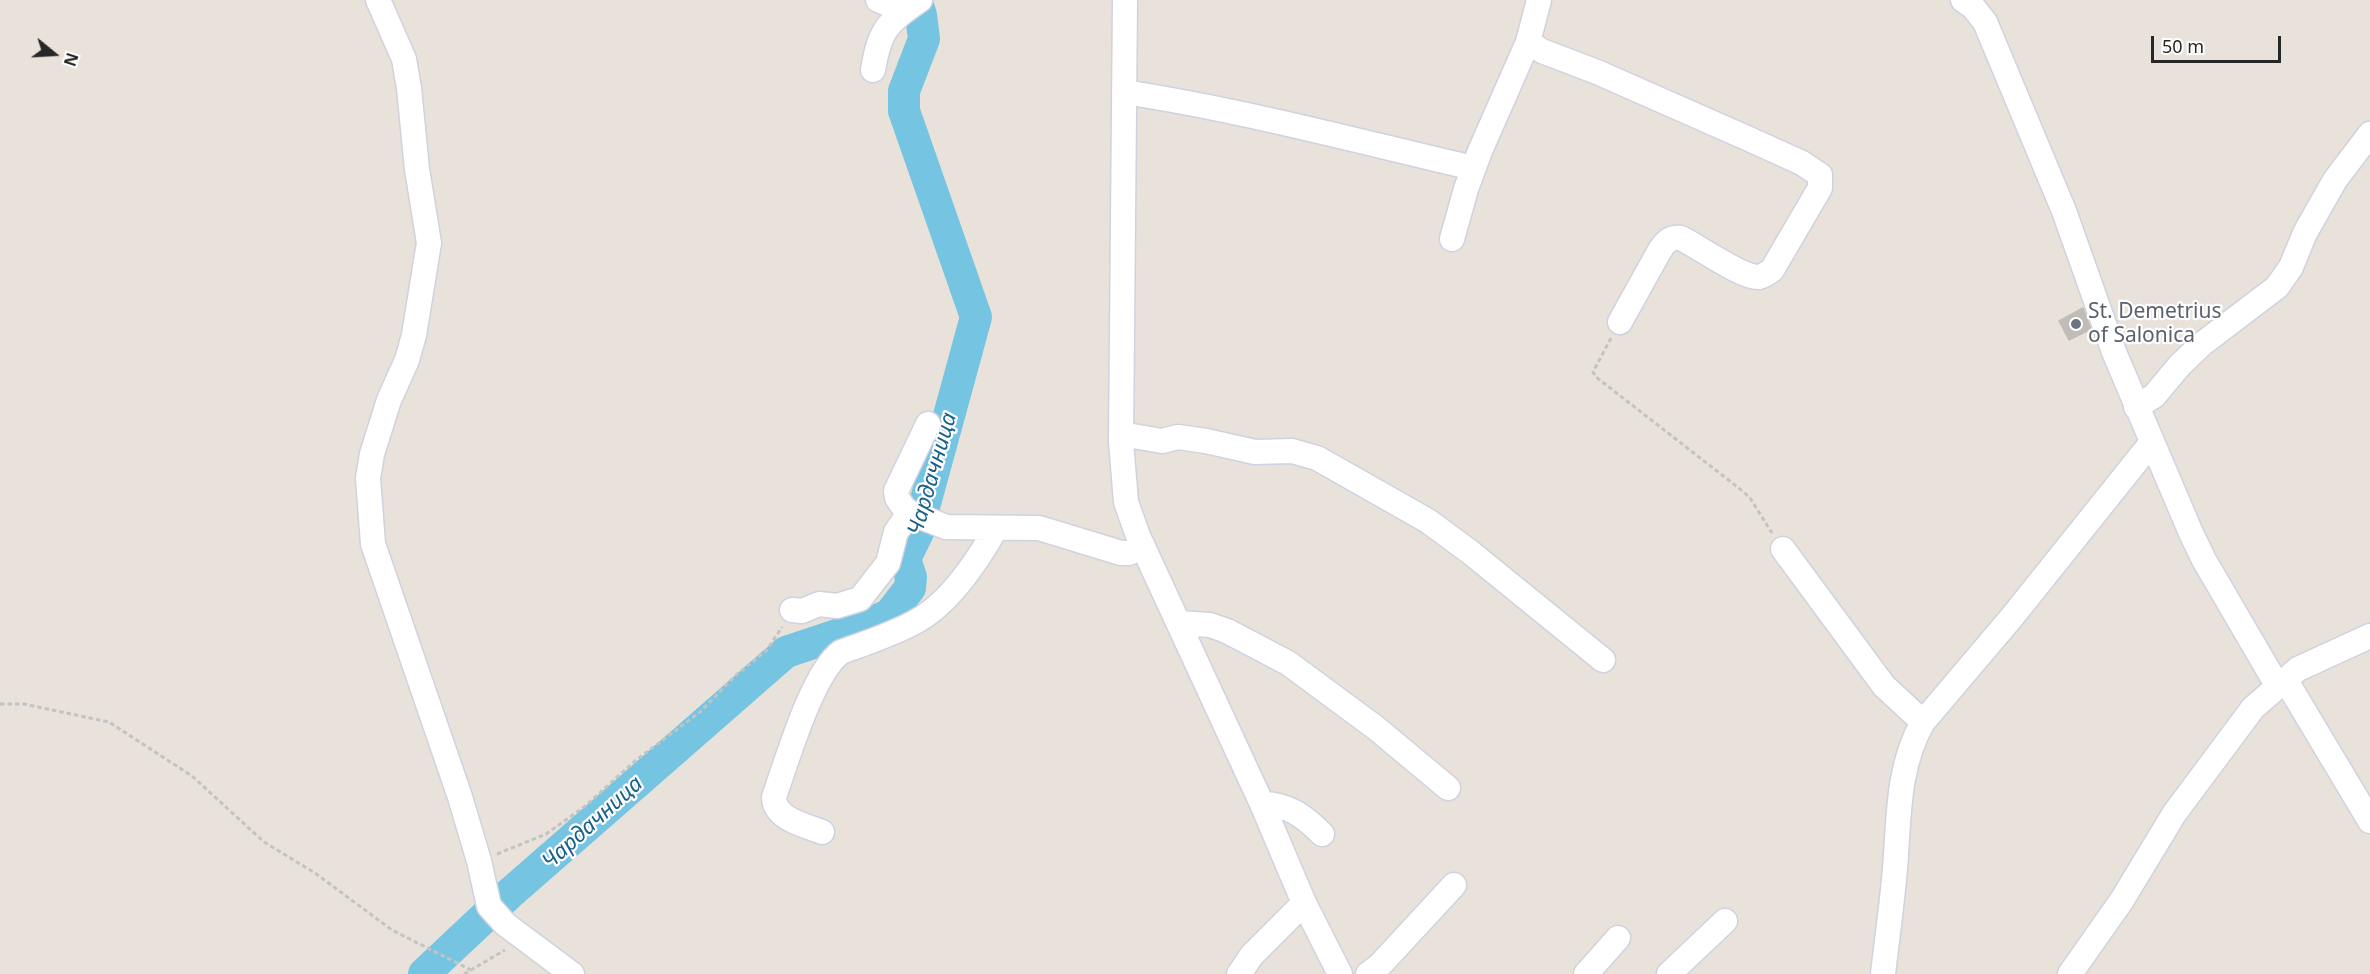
<!DOCTYPE html>
<html>
<head>
<meta charset="utf-8">
<style>
  body { margin:0 }
  #map { position:relative; width:2370px; height:974px; overflow:hidden; background:#e9e2da; font-family:"Noto Sans",sans-serif }
  canvas { display:block }
  .north { position:absolute; left:24px; top:24px; width:60px; height:60px; -webkit-text-stroke:4px #fff; paint-order:stroke; rotate:108deg; font-size:16px; font-weight:700; line-height:24px; text-align:center; color:#272727 }
  .north::after { content:''; display:block; margin:auto; width:21px; height:27px; background:#272727; clip-path:polygon(50% 0,100% 100%,50% 72%,0 100%) }
  .scale { position:absolute; left:2151px; top:36px; width:130px; height:27px; box-sizing:border-box; border:3px solid #272727; border-top:0; padding-left:8px; font-size:18px; line-height:21px; white-space:nowrap; color:#272727; -webkit-text-stroke:4px #fff; paint-order:stroke }
</style>
</head>
<body>
<div id="map">
<canvas width="2370" height="974"></canvas>
<div class="north">N</div>
<div class="scale">50 m</div>
</div>
<script>
const ctx = document.querySelector('canvas').getContext('2d');
ctx.lineJoin = 'round';
function stroke(path, color, width, dash) { ctx.strokeStyle = color; ctx.lineWidth = width; ctx.lineCap = dash ? 'butt' : 'round'; ctx.setLineDash(dash || []); ctx.stroke(path); }
function fill(path, color) { ctx.fillStyle = color; ctx.fill(path, 'evenodd'); }
function label(font, color, halo, rows, align = 'center') {
  ctx.font = font + ' "Noto Sans",sans-serif'; ctx.lineWidth = 4.5; ctx.setLineDash([]); ctx.textBaseline = 'middle'; ctx.strokeStyle = halo; ctx.fillStyle = color; for (const [text, x, y, turn = 0] of rows) {
    ctx.save(); ctx.translate(x, y); ctx.rotate((+turn || 0) * Math.PI / 180); ctx.textAlign = isNaN(turn) ? turn : align; if (halo) ctx.strokeText(text, 0, 0); ctx.fillText(text, 0, 0); ctx.restore();
  }
}
const river = new Path2D(`
  M424,974L508,895L786,652L855,629L889,615L910,588L911,577L905,559L921,526L924,507L976,317L904,111V91L924,39L921,15L916,0`);
const building = new Path2D(`
  M2083,308L2091,329L2069,340L2059,321Z`);
const path = new Path2D(`
  M1611,338L1593,372L1596,377L1740,489L1750,498L1772,533
  M0,704H24L109,722L192,776L264,842L315,873L392,930L471,970
  M497,854L546,834L584,807L635,761L700,712L735,676L767,650L782,627
  M464,974L505,950`);
const minor = new Path2D(`
  M378,0L404,59L409,88L417,169L429,243L414,335L407,360L389,400L372,454L368,478L373,544L460,797L479,861L489,906L505,924L572,974
  M878,0L904,11
  M1125,0L1121,442L1126,502L1138,536L1262,804L1304,903L1340,974
  M1963,0L1973,7L1985,22L2064,211L2114,352L2191,533L2204,560L2277,685
  M1528,42L1542,51L1597,72L1749,139L1802,163L1820,175V188L1772,270C1769,272 1764,276 1759,277C1742,278 1699,247 1681,238C1670,237 1666,241 1660,250L1620,322
  M873,70C880,29 887,23 920,0
  M1124,92C1242,110 1357,141 1473,168
  M1452,239L1466,189L1480,151L1528,42L1539,0
  M2136,407L2154,396L2180,365L2202,344L2277,287L2291,267L2305,233L2335,180L2370,134
  M928,424L896,491L897,498L906,511L946,527L1039,528L1121,553H1129L1143,546
  M1121,434L1162,441L1178,437L1206,441L1255,452L1292,451L1317,458L1428,521L1470,552L1603,660
  M1783,549L1884,686L1923,722
  M792,610L802,611L819,604L837,606L860,599L888,563L896,532L910,512
  M1178,623L1210,625L1227,631L1288,663L1376,728L1448,788
  M2285,679L2370,821
  M1262,804C1288,804 1304,816 1322,834
  M822,832C805,825 774,819 774,797C787,761 812,673 841,652C866,643 891,635 915,622C949,604 977,562 996,528
  M1239,974L1252,955L1304,903
  M1368,974L1380,965L1454,885
  M1586,974L1618,938
  M1669,974L1725,921
  M1883,974C1887,939 1892,904 1895,869C1899,819 1897,767 1923,722L2012,617L2152,442
  M2070,974L2122,900L2174,814L2253,708L2298,669L2370,636`);
const markers = [
  [2076,324,6,"#6b7280"]
];
const worshipNames = [
  ["St. Demetrius",2088,312],
  ["of Salonica",2088,336]
];
const waterNames = [
  ["Чардачница",933,474,-74],
  ["Чардачница",593,823,-42]
];
stroke(river, '#75c4e2', 32);
fill(building, '#c1bcb7');
stroke(building, '#c3beb4', 1.5);
stroke(minor, '#cfd2df', 27);
stroke(path, '#c3c3c3', 3, [4.5, 3]);
stroke(minor, '#fff', 24);
for (const [x, y, r, color] of markers) { const dot = new Path2D(); dot.arc(x, y, r, 0, 2 * Math.PI); ctx.fillStyle = color; ctx.fill(dot); stroke(dot, '#fff', 2); }
label('21px', '#5b616d', '#fff', worshipNames, 'left');
label('italic 22px', '#19618a', '#fff', waterNames);
</script>
</body>
</html>
